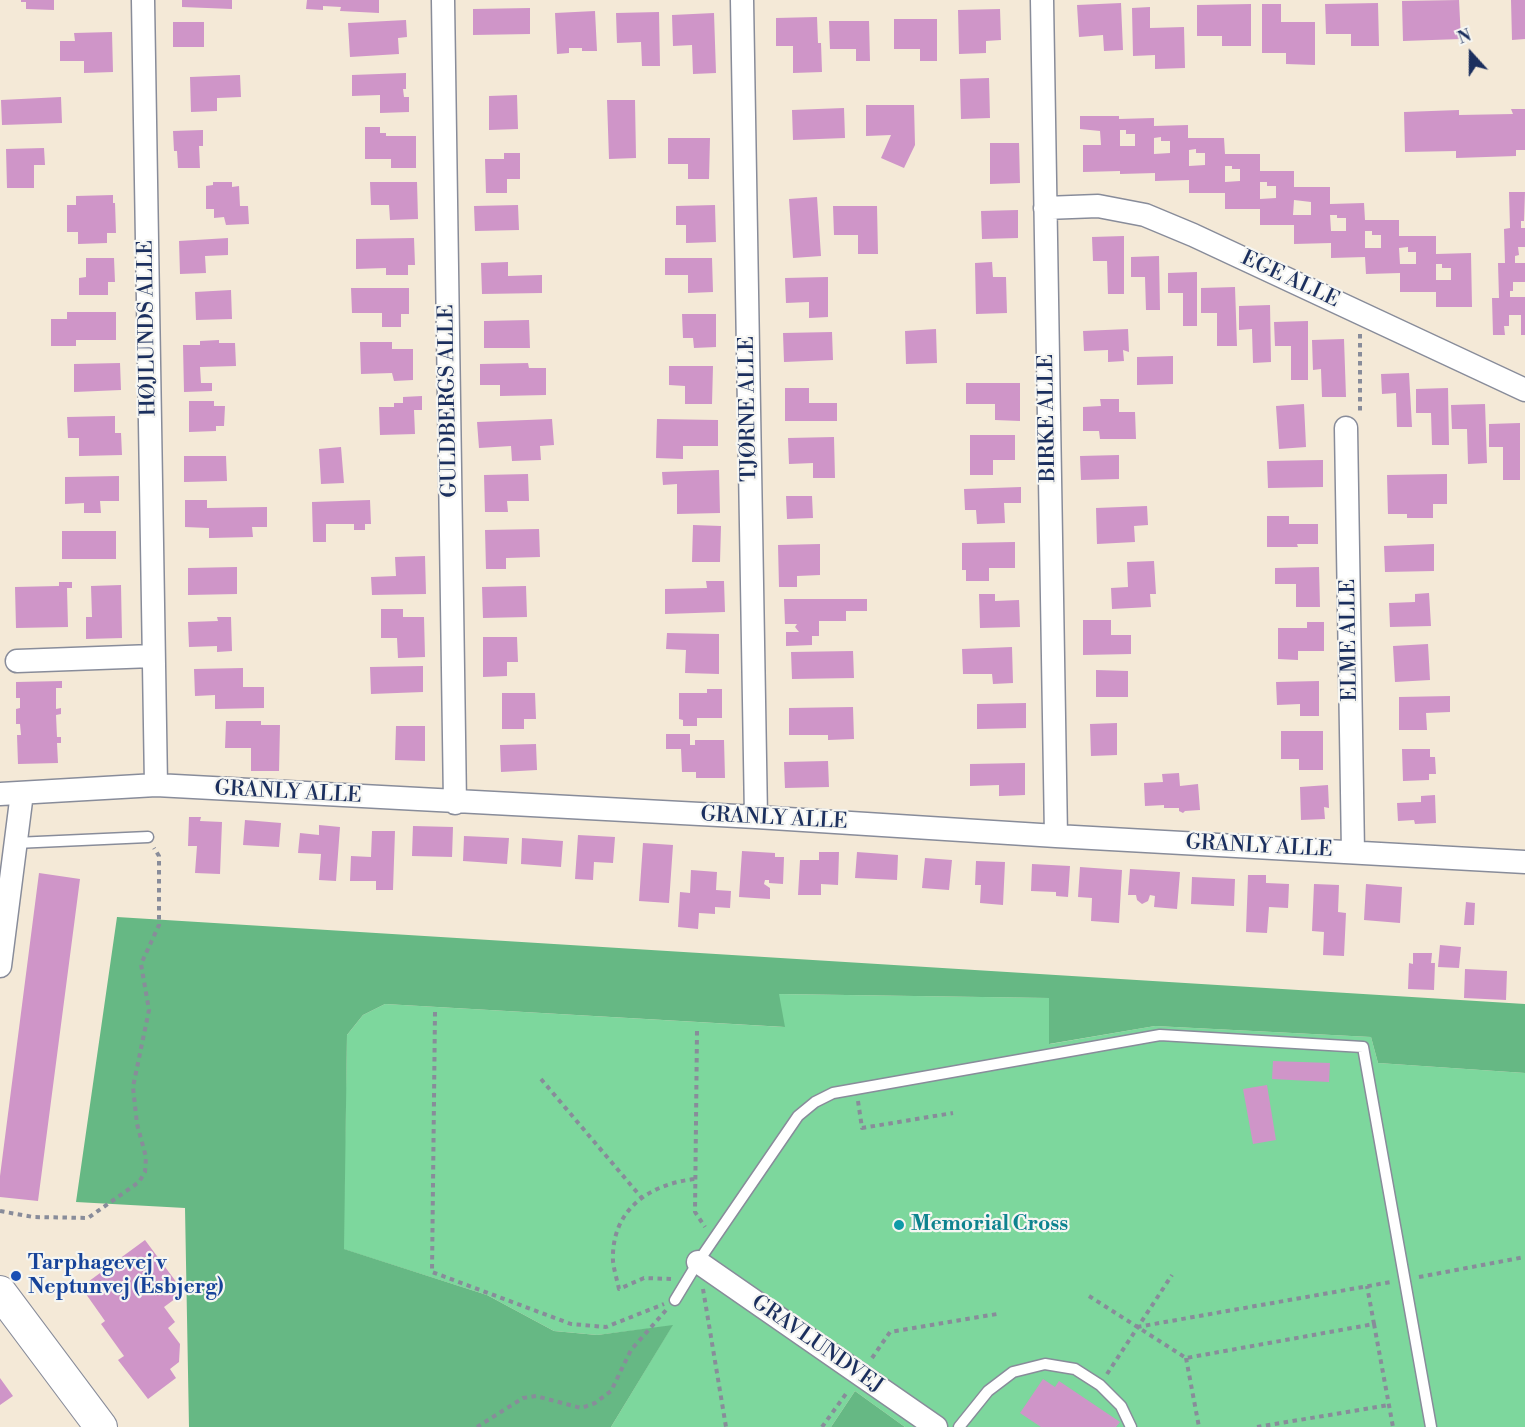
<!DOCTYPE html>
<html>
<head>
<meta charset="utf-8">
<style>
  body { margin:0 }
  #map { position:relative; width:1525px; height:1427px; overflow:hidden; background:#f4e9d7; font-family:"Libre Bodoni",serif }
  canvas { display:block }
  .north { position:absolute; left:1441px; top:24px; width:60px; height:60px; -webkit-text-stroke:4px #f6f6f2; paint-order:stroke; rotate:339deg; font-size:16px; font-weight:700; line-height:24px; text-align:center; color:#1b2f5e }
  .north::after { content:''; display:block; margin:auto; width:21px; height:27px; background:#1b2f5e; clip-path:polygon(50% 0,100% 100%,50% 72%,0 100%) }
</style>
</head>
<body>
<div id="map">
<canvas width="1525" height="1427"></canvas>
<div class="north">N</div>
</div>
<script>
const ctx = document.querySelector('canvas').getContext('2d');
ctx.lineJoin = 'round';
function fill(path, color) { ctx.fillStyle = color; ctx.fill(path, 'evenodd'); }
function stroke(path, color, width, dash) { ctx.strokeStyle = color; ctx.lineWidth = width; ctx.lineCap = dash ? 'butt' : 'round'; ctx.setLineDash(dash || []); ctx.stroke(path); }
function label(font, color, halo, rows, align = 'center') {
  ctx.font = font + ' "Libre Bodoni",serif'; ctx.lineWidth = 4.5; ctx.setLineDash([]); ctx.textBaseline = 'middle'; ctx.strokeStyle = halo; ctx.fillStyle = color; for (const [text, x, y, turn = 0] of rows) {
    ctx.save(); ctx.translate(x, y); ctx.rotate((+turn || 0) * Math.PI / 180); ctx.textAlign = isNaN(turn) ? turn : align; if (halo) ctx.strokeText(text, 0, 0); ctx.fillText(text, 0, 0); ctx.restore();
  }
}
const green = new Path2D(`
  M778,994L1050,998V1044L1155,1026L1371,1037L1378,1063L1525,1073V1427H905L855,1391L831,1427H611L672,1326L597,1335L554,1331L487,1295L343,1249L347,1035L363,1015L385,1004L784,1027Z`);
const forest = new Path2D(`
  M117,917L1525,1004V1073L1378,1063L1371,1037L1155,1026L1049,1044V998L779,994L785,1027L385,1004L363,1015L347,1035L344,1249L487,1295L554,1331L597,1335L673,1325L611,1427H189L185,1208L76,1202Z
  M855,1391L905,1427H831Z`);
const building = new Path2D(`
  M21,0H54V10L26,9V2H21Z
  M182,0H232V9L182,7Z
  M307,0H379V13L340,11L341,7L323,6V10L306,9Z
  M1459,0L1461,39L1403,41L1402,1Z
  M1511,0H1525V39L1512,40Z
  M1121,3L1123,50L1104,51L1103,35L1079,37L1077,5Z
  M1378,3L1379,46H1351V34H1326L1325,4Z
  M1251,4V46H1222V36H1197V5Z
  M1262,4H1281V22H1315V65L1286,64V53H1262Z
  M1150,7V28L1184,27L1185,68L1155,69V55L1133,56L1132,8Z
  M530,8V34L473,35V9Z
  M1000,9L1001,40L986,41V53L959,54L958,10Z
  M595,11L597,51H582V48H569V53L557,54L555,13Z
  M659,12L660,66H642L641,42L617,43L616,13Z
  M714,13L716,73L693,74L692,45L673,46L672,15Z
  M817,17L818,43H821L822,72L793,73V46H776V18Z
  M894,19H937V61H920V49H894Z
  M406,20L407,37L398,38L399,54L350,57L348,23Z
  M829,21H869L870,61H856V49H830Z
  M173,22H204V47H173Z
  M112,32L113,72L84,73V61H60V41H75L74,33Z
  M406,73V89H403L404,97H409V112L380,113V95L352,96V75Z
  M240,75L241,97L217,98V111L191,112L190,77Z
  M989,78L990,118L961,119L960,79Z
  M517,95L518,129L489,130V96Z
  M61,97L62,123L2,125L1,100Z
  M607,100H635L636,158L609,159Z
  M866,105H914L915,145L904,168L881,158L891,135L866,136Z
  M844,108L845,138L793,140L792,110Z
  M1511,109H1525V150H1516V156L1456,158V151L1405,152L1404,112L1459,110V115L1513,114Z
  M1080,116H1119V119L1154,118V126L1188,125V138H1224L1225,154H1260V171H1294V187H1330V204L1364,203L1365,220H1399V236H1436V254L1471,253L1472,307H1436V292H1400V273L1366,274L1365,257L1331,258V243L1294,244V225H1260V209H1225V193H1189V180L1155,181V173L1120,174V171L1083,172V145H1101L1100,131L1080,129ZM1120,130H1126V134H1135V146H1120ZM1161,137V141H1170V153L1154,154V138ZM1196,149V153H1205V165L1189,166V150ZM1225,166H1232V169H1240V181L1225,182ZM1260,182H1267V186H1276V198L1260,199ZM1294,200L1311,202V215H1293ZM1330,215H1337V218H1346V231H1331ZM1365,231H1372V235H1381V248H1365ZM1408,247V252H1416V264H1400L1399,248ZM1436,264H1442V268H1451V280H1436Z
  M365,127H380V133H386V136H416V168H391V159H365Z
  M203,130V146H199L200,168H178L177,151H174L173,131Z
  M668,138H710L709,179H688V164H668Z
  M990,143H1019L1020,183L990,184Z
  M44,148L45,165H34V188H7L6,149Z
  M504,153H520V179H507V193H486L485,159H504Z
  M213,182H232V187L239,186L240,206H248L249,224L226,225L224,217L214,218V209H206V186L213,185Z
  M370,182H417L418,219L390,220L389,205H371Z
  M1509,192H1525L1524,221H1521V228H1525V247H1518L1519,255L1515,256V263H1525V282H1513V291H1510V297H1525V335H1521V315H1509V326H1504L1505,335H1493L1492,298H1499L1498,263H1505L1504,229L1510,228Z
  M113,195V203H115L116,233H107V243L78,244V232H67V205H76V196Z
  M817,197L821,256L793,258L789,199Z
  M518,205L519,230L475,231L474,206Z
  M715,205L716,242L686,243V225H676V206Z
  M833,206H877L878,254H858V235H834Z
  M1018,210V238L982,239L981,211Z
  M1124,236V294H1108L1107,261H1093L1092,237Z
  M228,238V255L205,256L206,273L180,274L179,241Z
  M414,238L415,265H408V275H386V268L356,269V239Z
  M1159,256L1160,310H1146L1145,277H1131V257Z
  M86,258H114L115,282H108V295H79V278L86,277Z
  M665,258H712L713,292L688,293V275H665Z
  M508,262V276L542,275V293L482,294L481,263Z
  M992,262L993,277H1006L1007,313L976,314L975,263Z
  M1197,272V326H1183V293H1168V273Z
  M828,277V317L809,318V302L786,303L785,278Z
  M1235,287L1237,346H1217V313H1201V288Z
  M351,288H409V314H401V327H382V313H352Z
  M231,290L232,319L196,320L195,292Z
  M1270,305L1271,362L1253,363L1252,329L1239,330V306Z
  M67,312H116V340H76V346H51V319H67Z
  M682,314H716V347L694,348L693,338H683Z
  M529,320L530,348H484V321Z
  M1308,321V380H1291V346H1275L1274,322Z
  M936,329L937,363L906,364L905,331Z
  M1128,329L1129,352L1123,350L1124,361L1108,362V350L1084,351L1083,331Z
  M832,332L833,360L784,362L783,333Z
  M1344,339L1346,397H1322L1321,369L1313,370L1312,340Z
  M219,340V343H235L236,366L200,367L201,383H212V391L184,392L183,345H200V341Z
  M360,342H392V349H413V380L394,381L392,373L361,374Z
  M1173,356V384L1137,385V357Z
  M120,363L121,390L74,392V364Z
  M528,363L529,368H546V395L500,396V385H480V364Z
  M669,366H713L712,404H685V386L669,385Z
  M1409,373L1412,427H1397L1396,393L1382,394L1381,374Z
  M966,383H1020V421L995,420V404H966Z
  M785,388H809V403H837V421H785Z
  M1448,388L1449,445H1432L1431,413H1416V389Z
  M422,396V410H414L415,434L380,435L379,407H394V403H403V397Z
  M1100,399H1119V412H1135L1136,439H1100L1099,431H1083V407L1101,406Z
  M189,401H214V406H225L224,426H216V431L189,432Z
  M1304,404L1306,447L1279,449L1276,406Z
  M1485,404L1487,463L1468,464L1467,429H1452L1451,405Z
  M115,416V433H121L122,455L79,456V438H68L67,417Z
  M552,419L554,445L540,446L541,460L512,461L511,446L479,448L477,422Z
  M657,419L718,420V446H683V459L656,458Z
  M1520,423V480H1503V447H1489V424Z
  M970,435H1015V460H993V475H970Z
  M834,437L835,478H813V463L789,464L788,438Z
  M341,447L344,483L321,484L319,449Z
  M1119,455V479L1081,480L1080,456Z
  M184,456H226L227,481L184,482Z
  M1323,460V487L1268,488L1267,461Z
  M719,470L720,513L677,514V484L663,485L662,472Z
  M528,474L529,501H507L508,512H485L484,475Z
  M1447,474V504H1433V518H1407V514H1388L1387,475Z
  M119,476V501H100L101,513H84V503L65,504V477Z
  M1021,487V503H1004L1005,523L977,524L976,510H965L964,489Z
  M786,496H812L813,518L787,519Z
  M185,500H207V508L267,507V527H252L253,537L209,538V528L185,527Z
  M370,500L371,524H365V530H354V524H326V542H313L312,502Z
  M1147,506L1148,525L1134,526L1135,542L1097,544L1096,508Z
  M1267,516H1289V524H1318V544H1297L1298,547H1267Z
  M693,525L721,526L720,562H692Z
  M539,529L540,557L506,558V569H486L485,530Z
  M62,531H116V559H62Z
  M1015,542V568H989V581H966V570H962V543Z
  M820,544V575L797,576V587H779L778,545Z
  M1434,544V571L1385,572L1384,546Z
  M425,556L426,594L372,595L371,577L396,576L395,557Z
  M1154,561L1156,594H1150L1151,607L1112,609L1111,588L1128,587L1127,562Z
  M237,567V594L188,595V568Z
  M1319,567L1320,607H1296V584H1275V568Z
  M706,581H724L725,612L665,614V589L707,588Z
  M59,582H72V588H67L68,627L16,628L15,587L59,586Z
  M121,585L122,638L86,639V617H92L91,586Z
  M526,586L527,617L483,618L482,587Z
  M1429,593L1431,626L1390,627L1389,603L1415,602V594Z
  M979,594H995V601L1019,600L1020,627L980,628Z
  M784,599H867V611H846V621H819V636H812V645L786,646V632H799L795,627L797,624H785Z
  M381,609H403V617H424L425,657L398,658L397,638H381Z
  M217,617H231L232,651L217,652V646L189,647L188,622L218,621Z
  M1083,620H1111V635H1131V654L1083,655Z
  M1307,622H1324V651H1298V660L1278,659V628H1307Z
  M667,633L719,634V674L685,673L686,650L666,649Z
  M483,637H517L518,662H507V676L483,677Z
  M1428,644L1430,680L1395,682L1393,646Z
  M1012,647L1013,683L993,684L992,674H963L962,649Z
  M853,651L854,678L792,679L791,652Z
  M423,666V692L371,694L370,667Z
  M243,668V687H264V708L215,709V695L195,696L194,669Z
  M1096,670L1128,671V697H1096Z
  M62,681V688H56V709L61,708V714L56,715L57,737H61V743H57L58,763L18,764L17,735H21L20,724H16V709L20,708V698H16V682Z
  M1319,681V716H1300V704L1277,705L1276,682Z
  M707,689H722V718H697V726H683V720L679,719V693H707Z
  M502,693H535L536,719H524V729H502Z
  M1450,696V712L1426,713L1427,730H1399V697Z
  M1026,703V728L977,729V704Z
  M853,707L854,739L828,740V735H789V708Z
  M226,721H261V725H280L279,771H251V748H225Z
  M1117,723V755L1091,756L1090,724Z
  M396,726H425V761L395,760Z
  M1281,731H1323V770H1299V759H1281Z
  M666,734H690V745H695V740H724L725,778H696V772H682L681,749H666Z
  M536,744L537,770L501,772L500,745Z
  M1402,749H1430V757H1435L1436,774H1429V780L1403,781Z
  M828,761L829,787L785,788L784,762Z
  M1025,763V795L999,796V785L970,786V764Z
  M1179,773L1180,786L1198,784L1200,810L1185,811L1183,813L1179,811V808H1164V805L1145,806L1144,783L1163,782L1162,774Z
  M1328,785L1329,808L1324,807L1325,819L1301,820L1300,787Z
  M1435,795L1436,823L1415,824L1414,820L1398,821L1397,803L1421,802V796Z
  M189,817H201L200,821L222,822L220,874L195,873L197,846H188Z
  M245,820L281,823L279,847L243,845Z
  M319,825L340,827L336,881L319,880L321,854L298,853L300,833L319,835Z
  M413,826L453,827L452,857L412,856Z
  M372,831H395L393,890H376V881H350L351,856L371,857Z
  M578,835L615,837L613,863L594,862L593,880L575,879Z
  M464,836L509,838L507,864L463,861Z
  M522,838L563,841L561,867L521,864Z
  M643,843L673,845L669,903L639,901Z
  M742,851L775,853V857H784L783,884L769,883V880H765L764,884L770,888V899L739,897Z
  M819,852H839L838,885L821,884V895H798L800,860H819Z
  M857,852L898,855L897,880L855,878Z
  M925,858L952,860L949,890L922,888Z
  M976,861L1005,862L1003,905L980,903L981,885H975Z
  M1032,864L1070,866L1068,897L1056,896V892L1031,891Z
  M1080,867L1122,870L1119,923L1091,921L1092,898L1078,897Z
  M1130,869L1180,872L1177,909L1154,907L1155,896L1150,895L1148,901L1142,904L1137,900L1136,895H1128Z
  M691,870L717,872L716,890L731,891L730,908L715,907V914L699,913L698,929L678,927L680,892L690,893Z
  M39,873L80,879L38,1201L0,1197V1176Z
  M1248,875H1266V883L1289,884L1288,908L1269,907L1267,933L1246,932Z
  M1192,877L1235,879L1234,906L1191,904Z
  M1314,884L1339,885L1338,912L1346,913L1344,956L1323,955L1324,932L1312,931Z
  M1366,884L1402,887L1400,923L1364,920Z
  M1466,902L1475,903L1474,925H1464Z
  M1440,945L1461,947L1459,968L1438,967Z
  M1413,953H1432L1431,963H1435L1434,990L1408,989L1409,963L1413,964Z
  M1465,969L1507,971L1506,1000L1464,998Z
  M1273,1061L1330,1063L1329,1082L1272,1079Z
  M1267,1085L1276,1140L1253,1144L1243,1089Z
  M145,1240L177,1283L172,1287L179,1296L164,1307L175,1322L168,1328L180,1344L179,1362L170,1369L176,1378L148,1399L118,1360L124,1356L101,1324L105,1321L81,1287Z
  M0,1378L13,1396L0,1405Z
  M1043,1379L1055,1387L1059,1381L1120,1422L1116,1427H1041L1020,1413Z`);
const path = new Path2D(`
  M1360,334V414
  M435,1012L432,1272L571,1324L606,1327L664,1304
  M697,1031L695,1212L705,1227
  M541,1079L641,1197
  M858,1101L862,1128L953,1113
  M0,1211L33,1217L88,1218L139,1182L145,1172L146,1157L137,1124L133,1087L149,1010L141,964L159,925V856L154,848
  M1419,1277L1525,1257
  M671,1279L644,1278L619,1289C617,1280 614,1270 613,1261C611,1210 649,1184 695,1179
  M703,1289L726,1427
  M1089,1296L1186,1358L1374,1324L1367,1286
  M1374,1324L1393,1427
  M1137,1327L1391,1282
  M872,1358L890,1332L997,1314
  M1186,1358L1199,1427
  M1107,1374L1172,1275
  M477,1427L523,1398L536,1396L581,1408L595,1403L611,1391L631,1350L667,1309
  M822,1427L848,1391
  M1257,1427L1389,1405`);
const lane = new Path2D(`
  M15,843L148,837
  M675,1300L698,1262L798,1116L815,1102L833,1093L1160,1035L1363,1047L1431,1427
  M959,1427L988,1391L1013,1372L1045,1364L1075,1369L1100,1385L1121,1406L1131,1427`);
const street = new Path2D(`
  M143,0L156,785
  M443,0L455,803
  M742,0L756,817
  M1042,0L1056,836
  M1045,208L1098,206L1145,215L1193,235L1525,390
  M1346,428L1353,852
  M17,661L153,656
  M0,794L156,785L756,817L1056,836L1525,862
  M0,966L22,793
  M698,1262L936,1427`);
const secondary = new Path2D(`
  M0,1292L101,1427`);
const markers = [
  [899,1225,6,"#0f9aa8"],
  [16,1276,6,"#1a4fb4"]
];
const streetNames = [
  ["EGE ALLE",1290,280,25],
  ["HØJLUNDS ALLE",148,328,-91],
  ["GULDBERGS ALLE",449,401,-91],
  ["TJØRNE ALLE",749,409,-91],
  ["BIRKE ALLE",1048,418,-91],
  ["ELME ALLE",1350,640,-91],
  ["GRANLY ALLE",288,793,3],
  ["GRANLY ALLE",774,819,3],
  ["GRANLY ALLE",1259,847,3],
  ["GRAVLUNDVEJ",817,1345,35]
];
const cultureNames = [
  ["Memorial Cross",911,1225]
];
const transitNames = [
  ["Tarphagevej v",28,1264],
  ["Neptunvej (Esbjerg)",28,1288]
];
fill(green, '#7dd79d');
fill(forest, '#66b884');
fill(building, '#cf95c8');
stroke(lane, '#888c9a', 13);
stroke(street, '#888c9a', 25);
stroke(secondary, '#888c9a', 34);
stroke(path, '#888c9a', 4, [4.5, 4.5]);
stroke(lane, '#fff', 10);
stroke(street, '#fff', 22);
stroke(secondary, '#fff', 32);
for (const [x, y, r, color] of markers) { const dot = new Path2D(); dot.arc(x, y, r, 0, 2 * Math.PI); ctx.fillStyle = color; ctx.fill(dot); stroke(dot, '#f6f6f2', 2); }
label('21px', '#1b2f5e', '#f6f6f2', streetNames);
label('bold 21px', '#0d838f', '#f6f6f2', cultureNames, 'left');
label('bold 21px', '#164399', '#f6f6f2', transitNames, 'left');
</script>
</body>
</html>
